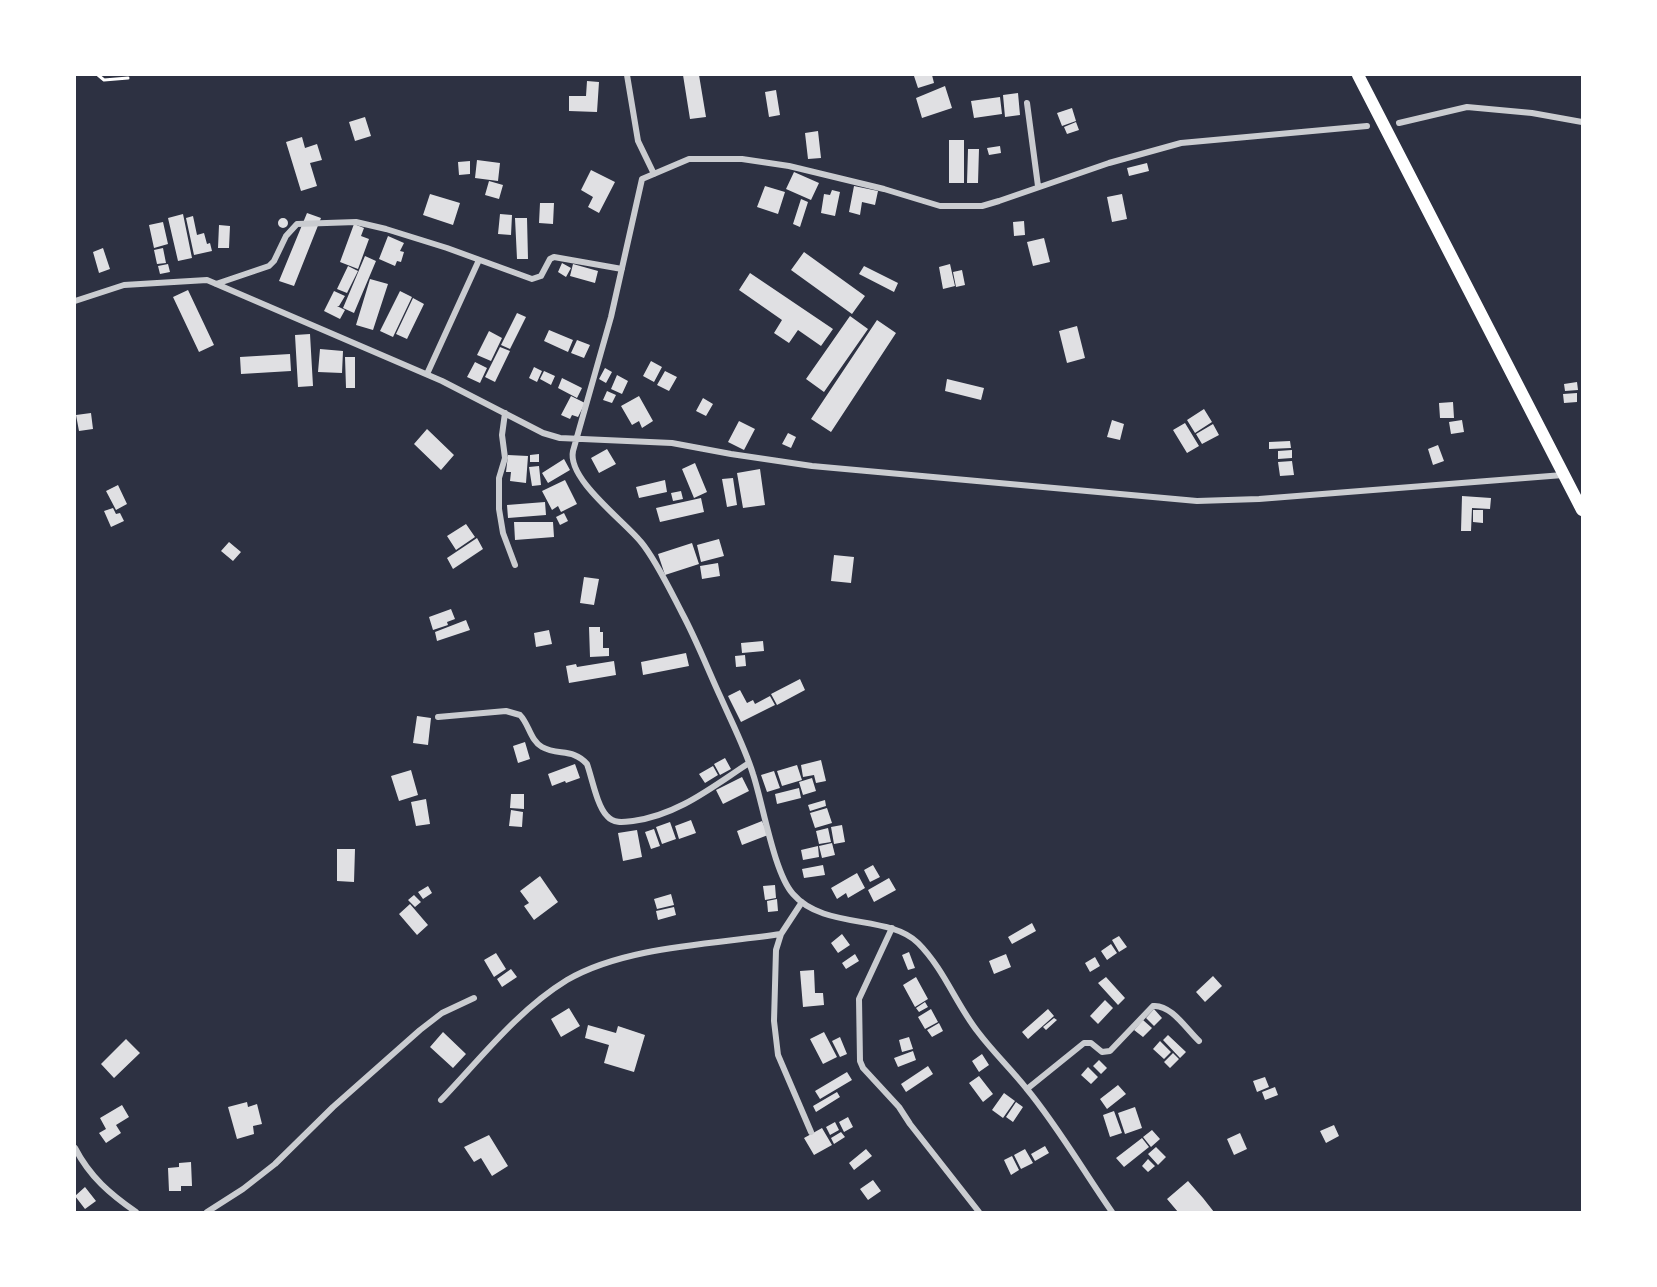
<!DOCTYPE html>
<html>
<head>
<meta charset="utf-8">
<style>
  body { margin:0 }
  #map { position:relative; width:1657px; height:1287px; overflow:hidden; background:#2d3142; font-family:"PT Sans",sans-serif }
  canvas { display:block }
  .frame { position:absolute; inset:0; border:76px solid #fff; pointer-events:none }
</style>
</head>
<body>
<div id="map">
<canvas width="1657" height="1287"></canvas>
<div class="frame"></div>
</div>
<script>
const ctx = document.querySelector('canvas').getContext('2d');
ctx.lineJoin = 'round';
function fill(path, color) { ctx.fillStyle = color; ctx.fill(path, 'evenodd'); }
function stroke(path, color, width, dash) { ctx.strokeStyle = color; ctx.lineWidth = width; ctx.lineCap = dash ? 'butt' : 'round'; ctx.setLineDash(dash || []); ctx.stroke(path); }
const building = new Path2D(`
  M683,75H699L706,117L690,119Z
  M917,75H932L934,83L918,88L914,76Z
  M587,81L599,82L597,112L569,111V96H586Z
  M945,86L952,108L922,118L916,98Z
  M776,90L780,115L769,117L765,92Z
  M1018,93L1020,115L1005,117L1003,95Z
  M1000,97L1002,114L974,118L971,101Z
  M1072,108L1076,121L1062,126L1057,113Z
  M365,117L371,136L355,141L349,122Z
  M1076,122L1079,130L1067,134L1064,127Z
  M818,131L821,158L808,159L805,133Z
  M302,137L305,148L317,144L322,160L310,163L317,186L301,191L286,142Z
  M949,140H964V183H949Z
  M1000,146L1001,153L989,155L987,148Z
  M968,149H979L978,183H967Z
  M477,160L500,163L498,181L475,178Z
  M470,161V174L459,175L458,162Z
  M1147,163L1149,171L1129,176L1127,168Z
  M591,170L615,182L599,213L588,207L593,197L581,190Z
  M794,172L819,183L811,200L786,189Z
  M489,181L503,185L499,199L485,195Z
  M765,186L785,192L778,214L757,207Z
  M854,186L878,191L875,205L862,202L860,215L849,212Z
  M832,190L840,192L835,216L821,213L824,194L830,195Z
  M430,194L460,203L453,225L423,215Z
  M1122,194L1127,219L1112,222L1107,197Z
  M801,199L808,202L800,227L793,224Z
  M540,203H554L553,224L539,223Z
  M307,213L321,218L294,286L279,281Z
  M183,214L192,258L178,261L168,218Z
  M500,214L512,215L511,235L498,234Z
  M193,216L197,235L204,233L207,244L210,243L212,251L194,255L186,218Z
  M515,218H527L528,259H517Z
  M278 223a5 5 0 1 1 10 0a5 5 0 1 1-10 0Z
  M1024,221L1025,235L1014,236L1013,222Z
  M163,222L168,244L154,248L149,225Z
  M354,224L364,228L361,236L369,239L358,269L340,262Z
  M219,225L230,226L229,248H218Z
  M388,236L404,243L400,251L404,252L401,262L397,261L395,266L379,259Z
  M1044,238L1050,262L1033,266L1027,242Z
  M103,248L110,269L99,273L93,252Z
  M163,248L166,263L157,264L154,250Z
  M804,252L865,296L852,314L791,270Z
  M365,256L376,261L354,313L343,308Z
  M562,263L571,268L566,277L558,272Z
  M168,264L170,272L160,274L158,266Z
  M573,264L598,271L595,283L570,276Z
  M950,264L955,286L943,289L939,267Z
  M348,266L358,271L347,293L337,289Z
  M864,266L898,283L894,292L859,274Z
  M962,270L965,285L956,287L953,272Z
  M750,273L833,329L821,346L798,330L789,343L774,333L782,320L739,290Z
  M370,279L388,284L373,330L356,325Z
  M188,290L214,345L199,352L173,297Z
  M334,291L345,296L339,306H337L345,310L340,319L324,311Z
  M400,291L412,297L393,337L380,331Z
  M413,298L424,304L407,339L396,334Z
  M517,313L526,317L510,349L501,345Z
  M850,316L868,329L824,392L806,379Z
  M877,320L896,333L831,432L811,419Z
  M1077,326L1085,358L1067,363L1059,331Z
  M549,330L573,340L568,352L544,341Z
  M489,331L502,338L491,361L477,355Z
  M310,334L313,386L298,387L295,335Z
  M577,340L590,345L584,358L571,353Z
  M500,347L510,351L495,382L485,377Z
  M320,349L343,351L342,373L318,372Z
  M290,354L291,371L241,374L240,357Z
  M345,357H355V388H346Z
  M651,361L662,367L654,382L643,376Z
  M475,362L487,368L480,383L467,377Z
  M534,367L542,371L537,382L529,378Z
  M605,368L612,372L606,383L599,379Z
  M544,371L555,376L551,385L540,379Z
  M665,371L677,377L669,391L657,385Z
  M617,375L628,381L622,394L611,389Z
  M562,378L582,388L577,398L558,388Z
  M947,379L984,388L981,400L945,391Z
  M1577,382L1578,390L1565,391L1564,384Z
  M607,391L616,395L612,403L603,400Z
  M1577,393V402L1564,403L1563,394Z
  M571,396L585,403L578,417L572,415L570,419L561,415Z
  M639,396L653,421L642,428L639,421L632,425L621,406Z
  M703,398L713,404L706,416L696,411Z
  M1453,402L1454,418H1440L1439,403Z
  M1204,409L1212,422L1195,433L1187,420Z
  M91,413L93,429L79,431L76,415Z
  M1112,420L1124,424L1120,440L1107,437Z
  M1462,420L1464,432L1451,434L1449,422Z
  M739,421L755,429L744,450L728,442Z
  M1185,423L1199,446L1187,453L1173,430Z
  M1213,424L1219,435L1202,444L1196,434Z
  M427,429L454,455L441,470L414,444Z
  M788,433L796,437L791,448L782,444Z
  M1290,441L1291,448L1269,449V442Z
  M1438,445L1444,461L1433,465L1428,449Z
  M607,449L616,464L599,473L591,458Z
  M1292,450V458L1278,459V451Z
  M539,454V462H530V455Z
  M508,455L528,456L526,483L510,481L511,472H506Z
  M564,459L570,470L548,483L542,473Z
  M1292,461L1294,475L1280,476L1278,462Z
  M695,463L707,492L694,498L682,469Z
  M539,466L541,485L532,486L529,467Z
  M760,469L765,505L743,508L737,473Z
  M733,478L737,505L727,507L722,479Z
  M565,480L577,504L561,512L558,506L552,510L542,491Z
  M665,480L667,492L639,498L636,487Z
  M118,485L127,504L116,510L106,491Z
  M681,491L683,499L673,501L671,493Z
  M1462,496L1491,498L1490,509L1472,508L1471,531H1461Z
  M701,498L704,512L660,522L656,508Z
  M545,502L546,515L508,518L507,505Z
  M113,508L116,514L120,513L124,521L111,527L104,511Z
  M1473,510H1483V523L1473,522Z
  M564,513L568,521L560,525L556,517Z
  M514,522H553L554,537L515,540Z
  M466,524L475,537L456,550L447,536Z
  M477,538L483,549L453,569L447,558Z
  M719,539L724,556L701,562L697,545Z
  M229,542L241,552L233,561L221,551Z
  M692,543L699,564L665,575L658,554Z
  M834,555L854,557L851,583L831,581Z
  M718,563L720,576L702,579L700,566Z
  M584,577L599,579L594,605L580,603Z
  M451,609L455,619L447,622L448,625L433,630L429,617Z
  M466,620L470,630L437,641L435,632Z
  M589,627H600V632H603V648H609V656L590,657Z
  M549,630L552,644L536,647L534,633Z
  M763,641L764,651L742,653L741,643Z
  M686,653L689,666L643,675L641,662Z
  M745,655L746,666L736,667L735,656Z
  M614,661L616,675L569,683L566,666L576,664L577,667Z
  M800,679L805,690L777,705L771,694Z
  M740,690L747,703L753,700L755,704L770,696L775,705L741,722L728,696Z
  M417,716L431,718L428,745L413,743Z
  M525,742L530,759L518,763L513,746Z
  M725,758L731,769L720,775L714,764Z
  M821,760L826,781L816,783L814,775L803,777L801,765Z
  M575,764L580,778L566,783L565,781L552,786L548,774Z
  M797,765L802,780L782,786L777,771Z
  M713,766L718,775L705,783L699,774Z
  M411,770L418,795L399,801L391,776Z
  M774,771L780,788L767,792L761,775Z
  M742,777L749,791L723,804L716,790Z
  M812,778L816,791L803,795L799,782Z
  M799,788L801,798L777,804L775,794Z
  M511,794H524V809L510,808Z
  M426,799L430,824L416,826L411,802Z
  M825,800L826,806L810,811L808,805Z
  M827,808L832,823L815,828L810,813Z
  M511,810L523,812L522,827L509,826Z
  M691,820L696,833L679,839L675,826Z
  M762,821L768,835L742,845L737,831Z
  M670,822L676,839L662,844L656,827Z
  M842,825L845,842L834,844L831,827Z
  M828,828L831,842L819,844L816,831Z
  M654,829L660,846L651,849L645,832Z
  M637,830L642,857L623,861L618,833Z
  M832,843L835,855L822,858L819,846Z
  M818,846L819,857L803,860L801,850Z
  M337,849H355L354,882L337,881Z
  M823,865L825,875L804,878L802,869Z
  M873,865L880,877L870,882L864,870Z
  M857,873L865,888L848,898L846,893L837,899L831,888Z
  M540,876L558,902L534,920L524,906L529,903L520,891Z
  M889,878L896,890L874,902L868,890Z
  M775,885L776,898L765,900L763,886Z
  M428,886L432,893L423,899L418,892Z
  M671,894L674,905L657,909L654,899Z
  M414,895L421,902L415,907L408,900Z
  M777,899L778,911L768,912L767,901Z
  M410,904L428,925L417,935L399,914Z
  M674,907L676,915L658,920L656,911Z
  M1032,923L1036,931L1012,944L1008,937Z
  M842,934L850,945L838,953L831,943Z
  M1119,936L1127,947L1119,952L1112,940Z
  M1111,944L1117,953L1107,960L1101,951Z
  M909,952L915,968L908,970L902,955Z
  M496,953L506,969L494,977L484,960Z
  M855,954L859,961L846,969L842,963Z
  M1006,954L1011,967L994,974L989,961Z
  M1095,957L1100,966L1090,972L1085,963Z
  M511,969L517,977L502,987L497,979Z
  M814,970L815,993H823L824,1005L803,1007L800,971Z
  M1213,976L1222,986L1205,1002L1196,992Z
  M916,977L928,999L915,1007L903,985Z
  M1106,977L1125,998L1118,1005L1098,983Z
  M1105,1000L1113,1008L1098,1024L1090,1016Z
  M925,1002L928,1007L919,1012L916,1008Z
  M569,1008L580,1026L561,1037L551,1019Z
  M931,1009L938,1022L925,1029L918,1017Z
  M1048,1009L1054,1016L1028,1039L1022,1032Z
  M1154,1009L1162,1018L1154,1026L1146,1018Z
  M1054,1018L1057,1020L1046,1030L1043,1027Z
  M1143,1020L1152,1028L1143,1037L1134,1030Z
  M939,1023L943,1031L932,1037L927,1030Z
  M588,1025L616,1033L618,1026L645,1035L634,1072L604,1063L609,1045L585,1038Z
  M443,1032L466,1054L453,1068L430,1047Z
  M824,1032L837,1057L823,1064L810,1039Z
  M1168,1035L1186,1052L1180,1058L1163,1040Z
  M840,1037L847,1054L840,1057L832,1041Z
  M909,1037L913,1049L902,1052L899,1040Z
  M126,1039L140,1053L114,1078L101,1064Z
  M1160,1041L1171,1052L1164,1059L1153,1049Z
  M913,1051L916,1060L898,1067L894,1058Z
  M1173,1053L1179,1059L1170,1068L1164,1062Z
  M982,1054L989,1065L979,1072L972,1061Z
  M1099,1060L1107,1068L1101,1074L1093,1066Z
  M928,1066L933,1074L906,1092L901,1084Z
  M1088,1067L1098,1077L1091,1084L1081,1075Z
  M847,1072L852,1080L820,1099L815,1091Z
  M979,1076L993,1094L983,1102L969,1083Z
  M1265,1077L1269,1087L1257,1092L1253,1081Z
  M1118,1085L1126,1094L1107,1109L1100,1099Z
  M1275,1087L1278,1095L1265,1100L1262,1092Z
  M837,1092L840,1097L816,1112L813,1106Z
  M1004,1093L1015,1101L1003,1118L992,1110Z
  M247,1102L248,1107L257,1104L262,1124L253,1126L254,1134L237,1139L228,1107Z
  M1016,1102L1023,1107L1013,1122L1006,1117Z
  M122,1105L129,1117L116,1125L121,1133L106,1143L99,1133L106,1129L100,1118Z
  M1135,1107L1142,1128L1125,1134L1118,1113Z
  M1114,1111L1122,1133L1110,1137L1103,1115Z
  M848,1117L853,1127L844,1132L839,1122Z
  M835,1122L839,1130L830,1135L826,1127Z
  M1334,1125L1339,1136L1326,1143L1320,1131Z
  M822,1128L832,1145L814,1155L804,1138Z
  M1152,1130L1160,1139L1151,1147L1143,1137Z
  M841,1132L845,1137L834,1144L831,1138Z
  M1240,1133L1247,1149L1234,1155L1227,1139Z
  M489,1135L508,1166L492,1176L481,1158L474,1162L464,1147Z
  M1142,1138L1149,1147L1124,1167L1116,1158Z
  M1045,1146L1049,1153L1035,1161L1031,1154Z
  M1156,1147L1166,1157L1158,1165L1148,1154Z
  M866,1149L872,1156L854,1170L849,1163Z
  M1025,1149L1033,1163L1021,1169L1014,1155Z
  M1012,1156L1019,1170L1011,1175L1004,1160Z
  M1148,1159L1155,1166L1148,1172L1142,1166Z
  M191,1162L192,1186H181V1191H169L168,1168L179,1167V1163Z
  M873,1180L881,1191L868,1200L860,1189Z
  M1188,1181L1203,1198L1214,1212H1178L1167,1199Z
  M85,1187L96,1201L85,1209L75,1196Z`);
const path = new Path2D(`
  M98,75L104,80L128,78`);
const minor = new Path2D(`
  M627,75L638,141L654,174
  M1027,103L1038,186
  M1399,123L1467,107L1532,113L1582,122
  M216,284L269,266L274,261L286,236L297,224L356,222L386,229L447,248L532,279L541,276L550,259L554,257L622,269
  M75,301L124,285L207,280L442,381L543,433L560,438L672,443L731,454L812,466L1197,501L1259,499L1563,475
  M427,374L479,260
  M505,413L502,435L505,458L499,478V509L503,533L515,565
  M438,717L506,711L520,715C529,724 530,740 542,747C558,756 573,748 587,764C592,778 597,806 607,816C614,824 624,822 633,821C678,815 712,787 749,763
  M802,902L781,934L776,950L774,1021L778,1055L811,1132
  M892,928L859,999L860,1061L863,1068L899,1107L910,1124L979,1212
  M1027,1089L1084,1043H1091L1102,1052L1110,1051L1153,1006C1171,1004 1187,1030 1199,1041
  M441,1100C481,1058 518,1010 567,980C625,946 715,944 781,934
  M75,1148C90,1177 110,1194 136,1212
  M207,1212L243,1189L275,1164L333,1107L420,1030L442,1013L474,998
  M1112,1212C1084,1172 1057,1125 1026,1088C1011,1069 993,1052 978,1032C956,1004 944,969 918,943C889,914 824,930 793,894C774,873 763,804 753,774C745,748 732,723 721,698C708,670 697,641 682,613C671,592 656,560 641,542C623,520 567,479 573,451L611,317L642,179L689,159H742L789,166L884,189L940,206H982L999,201L1109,163L1181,143L1367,126`);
const secondary = new Path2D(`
  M1358,75L1582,510`);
fill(building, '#e0e0e3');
stroke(path, '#fff', 3);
stroke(minor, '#caccd0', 6);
stroke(secondary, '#fff', 12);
</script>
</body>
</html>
